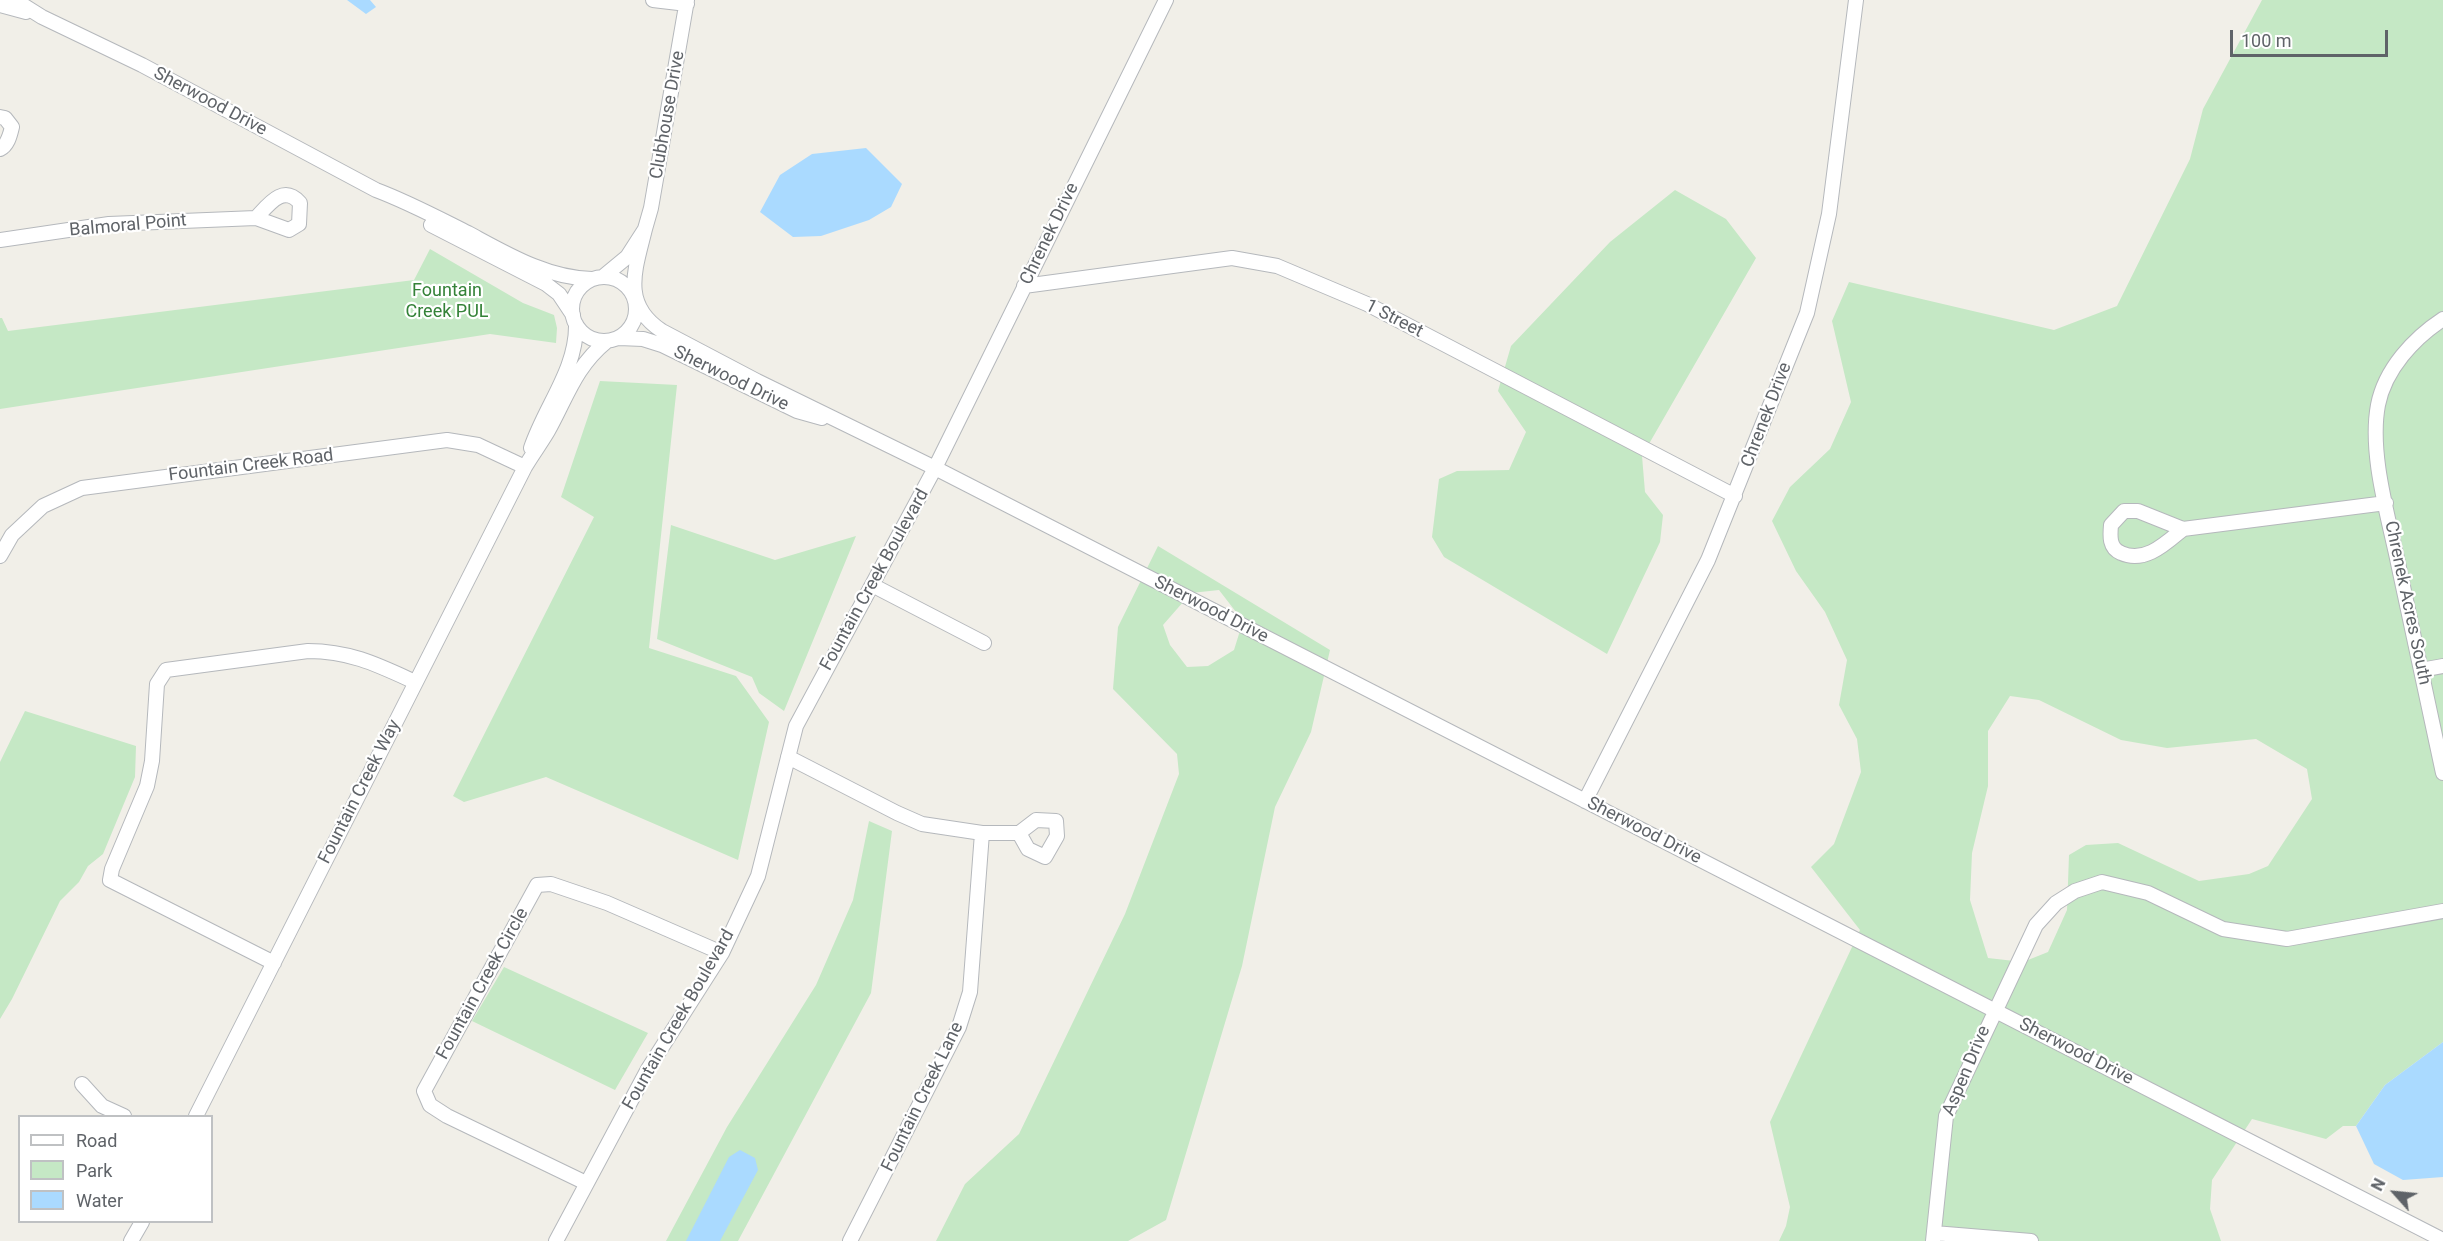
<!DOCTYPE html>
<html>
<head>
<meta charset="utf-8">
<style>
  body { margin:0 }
  #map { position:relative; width:2443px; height:1241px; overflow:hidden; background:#f1efe8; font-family:Roboto,sans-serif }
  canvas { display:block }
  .legend { position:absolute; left:18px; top:1115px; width:195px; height:108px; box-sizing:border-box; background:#fff; border:2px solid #bfc1c3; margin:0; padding:8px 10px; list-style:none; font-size:18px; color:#5f6368 }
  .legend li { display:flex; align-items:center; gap:12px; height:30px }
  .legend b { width:30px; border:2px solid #bfc1c3 }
  .north { position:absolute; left:2365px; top:1163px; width:60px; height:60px; -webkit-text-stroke:4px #fff; paint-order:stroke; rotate:297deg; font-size:16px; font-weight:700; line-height:24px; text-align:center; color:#5f6368 }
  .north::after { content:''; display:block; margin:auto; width:21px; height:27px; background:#5f6368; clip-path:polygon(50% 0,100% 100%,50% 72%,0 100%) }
  .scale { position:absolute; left:2230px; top:30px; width:158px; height:27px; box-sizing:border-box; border:3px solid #5f6368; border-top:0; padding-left:8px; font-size:18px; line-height:21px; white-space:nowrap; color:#5f6368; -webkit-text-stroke:4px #fff; paint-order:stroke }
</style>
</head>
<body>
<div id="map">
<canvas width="2443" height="1241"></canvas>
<ul class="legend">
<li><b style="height:8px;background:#fff"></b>Road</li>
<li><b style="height:16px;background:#c5e8c5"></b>Park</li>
<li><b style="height:16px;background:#aadaff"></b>Water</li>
</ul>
<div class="north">N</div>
<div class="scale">100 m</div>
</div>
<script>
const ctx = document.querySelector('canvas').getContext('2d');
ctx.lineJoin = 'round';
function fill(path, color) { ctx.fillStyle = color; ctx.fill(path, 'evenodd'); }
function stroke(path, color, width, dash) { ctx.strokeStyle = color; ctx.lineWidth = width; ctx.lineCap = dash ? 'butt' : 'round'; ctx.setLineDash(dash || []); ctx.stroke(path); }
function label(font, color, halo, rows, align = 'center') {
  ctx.font = font + ' Roboto,sans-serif'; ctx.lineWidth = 4.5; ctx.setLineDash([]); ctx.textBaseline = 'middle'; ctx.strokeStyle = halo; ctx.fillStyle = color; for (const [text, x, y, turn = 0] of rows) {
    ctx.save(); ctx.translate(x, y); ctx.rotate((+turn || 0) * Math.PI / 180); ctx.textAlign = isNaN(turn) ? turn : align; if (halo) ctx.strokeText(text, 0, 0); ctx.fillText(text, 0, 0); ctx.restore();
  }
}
const green = new Path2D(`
  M2262,0H2443V1042L2385,1085L2356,1126H2343L2326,1139L2252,1119L2212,1180L2210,1209L2221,1241H1779L1786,1226L1790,1207L1770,1122L1860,930L1811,867L1834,844L1861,772L1857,739L1839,705L1847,660L1825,612L1796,571L1772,521L1790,487L1830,449L1851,402L1832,321L1849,282L2054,330L2117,306L2190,159L2203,109ZM2010,696L2039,700L2121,740L2167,748L2256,739L2307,769L2312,799L2268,866L2249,874L2199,881L2118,843L2086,845L2069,855L2067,910L2048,952L2023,962L1988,958L1970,900L1972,853L1988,786V731Z
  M1675,190L1726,219L1756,258L1642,456L1645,492L1663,515L1660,542L1607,654L1444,557L1432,537L1439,479L1457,471L1509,470L1526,432L1498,391L1511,346L1610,242Z
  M430,249L523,303L554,315L557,328L556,343L490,334L0,409V318H2L8,331L414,280Z
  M600,381L677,385L649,648L736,676L769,722L738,860L546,777L464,802L453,796L594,517L561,497Z
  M671,525L775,560L856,536L784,711L759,693L752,677L657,639Z
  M1158,546L1330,650L1311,732L1275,807L1242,966L1166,1220L1128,1241H936L965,1184L1019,1134L1125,914L1179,774L1177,754L1113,689L1118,627ZM1219,590L1243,621L1234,650L1208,666L1187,667L1170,645L1163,625L1191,593Z
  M25,711L136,746L135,777L103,854L88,866L79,882L60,901L12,999L0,1019V762Z
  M869,821L892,831L871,993L738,1241H666L727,1127L816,985L853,900Z
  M504,967L648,1033L615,1090L472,1021Z`);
const water = new Path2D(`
  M347,0H370L376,7L366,14Z
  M866,148L902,184L891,207L869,220L821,236L793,237L760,212L780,175L812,154Z
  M2443,1042V1177L2403,1180L2374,1164L2356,1126L2385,1085Z
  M740,1150L755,1158L758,1170L720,1241H686L729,1157Z`);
const minor = new Path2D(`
  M15,0L42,17L142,65L376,190C408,202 438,218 468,233C507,254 547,278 592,279
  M653,0L687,4
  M0,5L26,12
  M0,117L5,118L12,127C10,135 8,145 0,149
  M431,225L546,284L559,294L573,315
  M645,229L651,208L687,0
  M0,240L109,224L256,218L289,230L299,224L300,203C283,184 269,204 256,218
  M604,276L627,257L645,229C635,270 621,304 662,331L757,381L935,468L2443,1240
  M572 309a32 32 0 1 1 64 0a32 32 0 1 1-64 0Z
  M1024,286L1232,258L1277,266L1367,304L1735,496
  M2443,319C2414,338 2385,369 2378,405C2369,453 2388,515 2398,563C2413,633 2428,703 2443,773
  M619,338L643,339L662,345L797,411L822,418
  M531,448C545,406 577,369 576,324
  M2183,529C2166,543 2145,564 2121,553C2109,548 2110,536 2111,525L2124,511H2138L2183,529L2386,503
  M0,556L12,535L43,506L82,488L447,440L478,445L525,467
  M872,585L984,643
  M2421,670L2443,666
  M788,757L897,813L922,824L982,833H1019L1036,820L1056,821L1057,836L1045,857L1028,849L1019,833
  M1585,801L1708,560L1807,313L1829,214L1856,0
  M274,963L110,880L112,869L147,786L152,761L157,684L166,670L308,651C350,651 378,665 415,682
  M82,1084L102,1106L124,1116
  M196,1116L525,467C532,455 541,443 548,431C567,397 575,367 607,341
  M586,1183L447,1116L430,1105L424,1091L537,885L551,884L607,903L722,953
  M1934,1233L2031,1241
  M131,1241L142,1222
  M556,1241L648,1069L722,953L758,876L796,726L935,468L1166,0
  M850,1241L959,1027L970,992L982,833
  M1933,1241L1946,1116L2036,925L2056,903L2075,891L2102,882L2148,893L2223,929L2287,939L2443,911`);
const streetNames = [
  ["Sherwood Drive",210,102,28],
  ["Clubhouse Drive",668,115,-80],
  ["Balmoral Point",128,226,-5],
  ["Chrenek Drive",1050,234,-64],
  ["1 Street",1394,319,27],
  ["Sherwood Drive",731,379,26],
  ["Chrenek Drive",1767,415,-69],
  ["Fountain Creek Road",251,466,-7],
  ["Fountain Creek Boulevard",875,580,-61],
  ["Chrenek Acres South",2407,603,78],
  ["Sherwood Drive",1211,610,27],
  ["Fountain Creek Way",360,792,-63],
  ["Sherwood Drive",1644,831,27],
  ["Fountain Creek Circle",483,984,-61],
  ["Fountain Creek Boulevard",679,1020,-60],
  ["Sherwood Drive",2076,1052,27],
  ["Aspen Drive",1967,1071,-67],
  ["Fountain Creek Lane",923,1097,-64]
];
const parkNames = [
  ["Fountain",447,291],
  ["Creek PUL",447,312]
];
fill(green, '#c5e8c5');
fill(water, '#aadaff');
stroke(minor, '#b5b8bc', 16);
stroke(minor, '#fff', 14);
label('18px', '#5f6368', '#fff', streetNames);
label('18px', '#348238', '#fff', parkNames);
</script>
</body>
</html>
